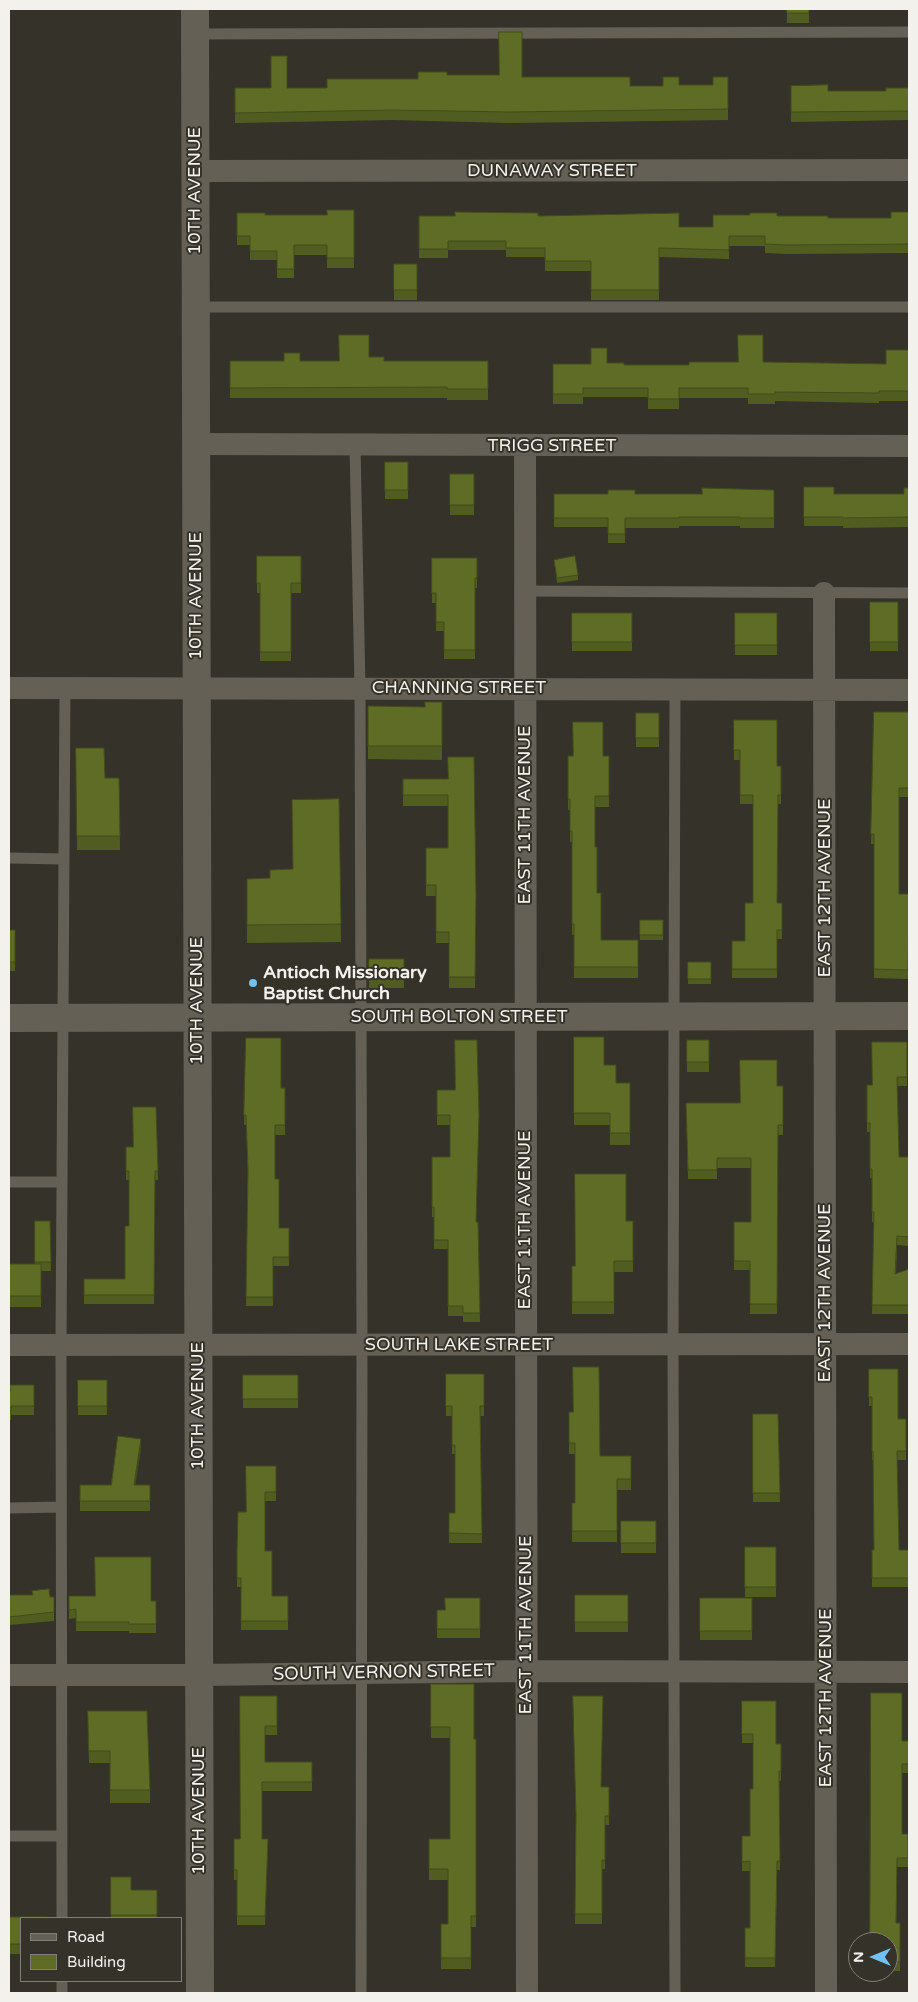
<!DOCTYPE html>
<html>
<head>
<meta charset="utf-8">
<style>
  body { margin:0 }
  #map { position:relative; width:918px; height:2002px; overflow:hidden; background:#353229; font-family:"Varela Round",sans-serif }
  canvas { display:block }
  .frame { position:absolute; inset:0; border:10px solid #f3f1eb; pointer-events:none }
  .legend { position:absolute; left:20px; top:1917px; width:162px; height:65px; box-sizing:border-box; background:#353229; border:1px solid #817e77; margin:0; padding:6px 9px; list-style:none; font-size:15px; color:#f3f1eb }
  .legend li { display:flex; align-items:center; gap:10px; height:25px }
  .legend b { width:25px; border:1px solid #817e77 }
  .north { position:absolute; left:848px; top:1932px; width:50px; height:50px; box-sizing:border-box; background:#353229; border:1px solid #817e77; border-radius:50%; rotate:270deg; font-size:14px; font-weight:700; line-height:20px; text-align:center; color:#f3f1eb }
  .north::after { content:''; display:block; margin:auto; width:18px; height:22px; background:#71c1f4; clip-path:polygon(50% 0,100% 100%,50% 72%,0 100%) }
</style>
</head>
<body>
<div id="map">
<canvas width="918" height="2002"></canvas>
<div class="frame"></div>
<ul class="legend">
<li><b style="height:6px;background:#646056"></b>Road</li>
<li><b style="height:14px;background:#5e6c25"></b>Building</li>
</ul>
<div class="north">N</div>
</div>
<script>
const ctx = document.querySelector('canvas').getContext('2d');
ctx.lineJoin = 'round';
function stroke(path, color, width, dash) { ctx.strokeStyle = color; ctx.lineWidth = width; ctx.lineCap = dash ? 'butt' : 'round'; ctx.setLineDash(dash || []); ctx.stroke(path); }
function fill(path, color) { ctx.fillStyle = color; ctx.fill(path, 'evenodd'); }
function label(font, color, halo, rows, align = 'center') {
  ctx.font = font + ' "Varela Round",sans-serif'; ctx.lineWidth = 4; ctx.setLineDash([]); ctx.textBaseline = 'middle'; ctx.strokeStyle = halo; ctx.fillStyle = color; for (const [text, x, y, turn = 0] of rows) {
    ctx.save(); ctx.translate(x, y); ctx.rotate((+turn || 0) * Math.PI / 180); ctx.textAlign = isNaN(turn) ? turn : align; if (halo) ctx.strokeText(text, 0, 0); ctx.fillText(text, 0, 0); ctx.restore();
  }
}
const lane = new Path2D(`
  M195,34L909,32
  M196,307H909
  M355,445L360,688L362,1345L361,1993
  M525,591L909,593
  M675,689L673,1344L675,1993
  M9,858L64,859
  M9,1182H61
  M9,1508L61,1507
  M9,1836H61
  M62,1918L61,1345L65,688
  M62,1981V1993`);
const street = new Path2D(`
  M195,171L909,170
  M196,444L909,446
  M525,446L527,1993
  M824,593L826,1993
  M9,688L909,690
  M9,1345L909,1344
  M9,1675H199L527,1671L909,1672`);
const secondary = new Path2D(`
  M195,9L200,1993
  M9,1018L909,1016`);
const wall = new Path2D(`
  M787,9H809V23H787Z
  M447,75L522,77L630,86H663L679,85H713L728,77V120L509,123L392,120L235,123V88H327L418,79Z
  M791,86L828,91H886L909,88V120L791,122Z
  M354,210V268H327V255H294V278H277V260H250V245H237V213L265,215H327Z
  M909,212V253L788,254L765,253V246H729V259L659,257V300H591V271H545V257H506V250H448V258H419V216H538L679,227H713L777,216L828,218H891Z
  M394,264H417V300H394Z
  M909,350V401H879V403L775,401V404H748V398H679V409H648V397H583V404H553V364H591L607,363L624,365H689L763,362L886,364Z
  M369,357L384,361H488V400H447V398H230V361H339Z
  M385,462H408V499H385Z
  M450,474H474V515H450Z
  M804,487L834,494H904L909,488V527L843,528V526H804Z
  M774,490V528H740V526H679V528H625V543H608V527H554V494H702Z
  M257,556H301V593H291V661H260V593H257Z
  M432,558H477V588H475V659H444V631H436V603H432Z
  M554,560L578,575V580L557,583Z
  M870,602H898V651H870Z
  M572,613H632V651H572Z
  M735,613H777V655H735Z
  M442,702V760L368,759V706L425,707Z
  M874,712H909V797H899V894H909L908,979L874,978V844H871Z
  M636,713H659V747H636Z
  M734,720L777,766H781V804H778L777,903H782V939H777V978H732V941H745L753,903V804H740V760H734Z
  M76,748L105,778H119L120,850H77Z
  M568,756H609V807H595V847L597,893L601,940H638V978H574V935H572V842H570V810H568Z
  M403,779H448L476,894L475,988H449V943H436V896H426V848H448V806H403Z
  M339,799L341,942L247,943V879L270,878L293,869Z
  M640,920H663V940H640Z
  M9,930H15V971H9Z
  M369,959H404V988H369Z
  M688,962H711V984H688Z
  M574,1037L604,1065L616,1083H630V1145H610V1125H574Z
  M246,1038L281,1088H285V1135H275V1179L279,1228H289V1266H273V1306H246L248,1176L246,1125H244Z
  M687,1040H709V1072H687Z
  M907,1042V1086H897L899,1157H909V1246L897,1245L896,1274L909,1269L908,1314H872L874,1222H872V1178H870V1132H867V1085H872Z
  M777,1086H783V1135H778L777,1314H750V1270H734V1222H751V1168H717V1179H688L686,1103H740Z
  M437,1090H455L476,1222H478L480,1322H463V1316H448V1249H434V1217H432V1157H450V1125H437Z
  M156,1107L158,1180H155L154,1304H84V1279H125L129,1226V1180H126V1147H133Z
  M35,1221H50L51,1271H41V1307H9V1264H35Z
  M626,1221H633V1272H614V1314H572V1266H575Z
  M869,1369L898,1419H906V1460H897L899,1550H909V1587H872V1550H874L873,1460H872V1406H869Z
  M446,1374H484V1416H480L482,1543H449V1513H455V1454H452V1416H446Z
  M243,1375H298V1408H243Z
  M78,1380H107V1415H78Z
  M34,1385V1415H11V1420H9V1391Z
  M569,1412L600,1456H631V1490H617V1542H572V1503H575V1454H569Z
  M753,1414H778L780,1502H753Z
  M141,1449L135,1485H150V1511H80V1485H111Z
  M276,1466V1501H265V1551L272,1596H288V1630H241V1587H237V1551Z
  M621,1521H656V1553H621Z
  M745,1547H776V1597H745Z
  M32,1591L50,1597H54V1621L9,1625V1595H32Z
  M575,1595H628V1632H575Z
  M69,1596L156,1601V1633H129V1631H76V1618L69,1619Z
  M480,1598V1638H437V1610H445Z
  M700,1598H752V1640H700Z
  M431,1684L474,1739H476V1927H471V1969H441V1924H448V1880H429V1839H450V1738H431Z
  M240,1696H277V1735H265V1762H312V1791H262V1839L268,1849L265,1925H237V1880H234V1839H240Z
  M742,1701L776,1744H781V1781H779L780,1870H777L775,1967H745V1928H750V1871H742V1836H750L753,1789V1743H742Z
  M88,1711L150,1790V1803H110V1763H89Z
  M902,1741H909V1773H902V1834H908V1867H897L896,1923H900V1971H888V1942Z
  M601,1787H609V1825H605V1869H602V1924H575L576,1822Z
  M111,1877L131,1890H157V1918H111Z
  M9,1917L21,1918V1954H9Z`);
const shadedWall = new Path2D(`
  M908,1305H909V1314H908Z
  M141,1439V1449L134,1495V1485Z`);
const building = new Path2D(`
  M787,9H809V13H787Z
  M499,32H522V77H630V86H663V77H679V85H713V77H728V109L509,112L392,110L235,113V88H271V56H287V88H327V79H418V72H447V75H499Z
  M828,85V91H886V88H909V111L791,112V86Z
  M327,210H354V258H327V245H294V269H277V251H250V236H237V213H265V215H327Z
  M455,212L538,213V216L679,213V227H713V215H750V213H777V216H828V218H891V212H909V244L788,245L765,244V236H729V250L659,248V290H591V261H545V248H506V241H448V249H419V216H455Z
  M394,264H417V290H394Z
  M339,335H369V357H384V361H488V389H447V387L230,388V361H284V353H300V361H339Z
  M738,335H763V362L886,364V350H909V391H879V393L775,392V394H748V388H679V399H648V388H583V394H553V364H591V348H607V363H624V365H689V362H738Z
  M385,462H408V490H385Z
  M450,474H474V505H450Z
  M804,487H834V494H904V488H909V517L843,518V517H804Z
  M702,488L774,490V518H740V517H679V518H625V534H608V518H554V494H608V490H635V494H702Z
  M257,556H301V583H291V652H260V583H257Z
  M575,556L578,575L557,578L554,560Z
  M432,558H477V578H475V650H444V622H436V593H432Z
  M870,602H898V642H870Z
  M572,613H632V642H572Z
  M735,613H777V645H735Z
  M425,702H442V746H368V706L425,707Z
  M874,712H909V788H899V894H909L908,970L874,969V834H871Z
  M636,713H659V738H636Z
  M734,720H777V766H781V795H778L777,903H782V930H777V969H732V941H745V903H753V795H740V750H734Z
  M573,722H603V756H609V796H595V847H597V893H601V940H638V967H574V924H572V831H570V799H568V756H573Z
  M76,748H104L105,778H119L120,836H77Z
  M448,757H474L476,894L475,977H449V932H436V885H426V848H448V795H403V779H448Z
  M339,799L341,924L247,925V879L270,878V870L293,869L292,800Z
  M640,920H663V935H640Z
  M9,930H15V962H9Z
  M369,959H404V979H369Z
  M688,962H711V979H688Z
  M574,1037H604V1065H616V1083H630V1133H610V1113H574Z
  M246,1038H281V1088H285V1125H275V1179H279V1228H289V1257H273V1297H246L248,1169L246,1115H244Z
  M455,1040H477L479,1115L476,1222H478L480,1313H463V1306H448V1240H434V1207H432V1157H450V1115H437V1090H455Z
  M687,1040H709V1062H687Z
  M872,1042H907V1077H897L899,1157H909V1237L897,1236L895,1274L909,1269V1305H872L874,1212H872V1169H870V1123H867V1085H872Z
  M740,1060H777V1086H783V1125H778L777,1304H750V1261H734V1222H751V1158H717V1170H688L686,1103H740Z
  M133,1107H156L158,1171H155L154,1295H84V1279H125V1226H129V1171H126V1147H133Z
  M575,1174H626V1221H633V1261H614V1302H572V1266H575Z
  M35,1221H50L51,1262H35Z
  M9,1264H41V1296H9Z
  M573,1367H599L600,1456H631V1479H617V1531H572V1503H575V1443H569V1412H573Z
  M869,1369H898V1419H906V1451H897L899,1550H909V1578H872V1550H874L873,1451H872V1397H869Z
  M446,1374H484V1406H480L482,1534L449,1533V1513H455V1445H452V1406H446Z
  M243,1375H298V1399H243Z
  M78,1380H107V1406H78Z
  M10,1385H34V1406H11V1411H9V1391H10Z
  M753,1414H778L780,1493H753Z
  M118,1436L141,1439L134,1485H150V1501H80V1485H111Z
  M246,1466H276V1492H265V1551H272V1596H288V1621H241V1578H237V1551L238,1512H246Z
  M621,1521H656V1543H621Z
  M745,1547H776V1587H745Z
  M95,1557H151V1601H156V1624H129V1622H76V1609L69,1610V1596H95Z
  M49,1589L50,1597H54V1612L9,1617V1595H33L32,1591Z
  M575,1595H628V1622H575Z
  M445,1598H480V1629H437V1610H445Z
  M700,1598H752V1631H700Z
  M431,1684H474V1739H476V1916H471V1958H441V1924H448V1869H429V1839H450V1727H431Z
  M871,1693H902V1741H909V1764H902V1834H908V1858H897L896,1923H900V1962H888V1942H870Z
  M240,1696H277V1726H265V1762H312V1782H262V1839H268L265,1916H237V1870H234V1839H240Z
  M573,1696H603L601,1787H609V1816H605V1860H602V1914H575L576,1816Z
  M742,1701H776V1744H781V1771H779L780,1861H777L775,1958H745V1928H750V1861L742,1862V1836H750V1789H753V1734H742Z
  M88,1711H147L150,1790H110V1751H89Z
  M111,1877H131V1890H157V1915H111Z
  M9,1917H47V1918H21V1944H9Z`);
const markers = [
  [253,983,5,"#71c1f4"]
];
const streetNames = [
  ["DUNAWAY STREET",552,171],
  ["10TH AVENUE",195,191,-90],
  ["TRIGG STREET",552,446],
  ["10TH AVENUE",196,596,-90],
  ["CHANNING STREET",459,688],
  ["EAST 11TH AVENUE",525,815,-90],
  ["EAST 12TH AVENUE",825,888,-90],
  ["10TH AVENUE",197,1001,-90],
  ["SOUTH BOLTON STREET",459,1017],
  ["EAST 11TH AVENUE",525,1220,-90],
  ["EAST 12TH AVENUE",825,1293,-90],
  ["SOUTH LAKE STREET",459,1345],
  ["10TH AVENUE",198,1406,-90],
  ["EAST 11TH AVENUE",526,1625,-90],
  ["SOUTH VERNON STREET",384,1673,-1],
  ["EAST 12TH AVENUE",826,1698,-90],
  ["10TH AVENUE",199,1811,-90]
];
const poiNames = [
  ["Antioch Missionary",263,973],
  ["Baptist Church",263,994]
];
stroke(lane, '#646056', 11);
stroke(street, '#646056', 22);
stroke(secondary, '#646056', 28);
fill(wall, '#515d20');
fill(shadedWall, '#424c1a');
fill(building, '#5e6c25');
stroke(building, '#424c1a', 1);
for (const [x, y, r, color] of markers) { const dot = new Path2D(); dot.arc(x, y, r, 0, 2 * Math.PI); ctx.fillStyle = color; ctx.fill(dot); stroke(dot, '#353229', 2); }
label('18px', '#f3f1eb', '#353229', streetNames);
label('bold 18px', '#f3f1eb', '#353229', poiNames, 'left');
</script>
</body>
</html>
